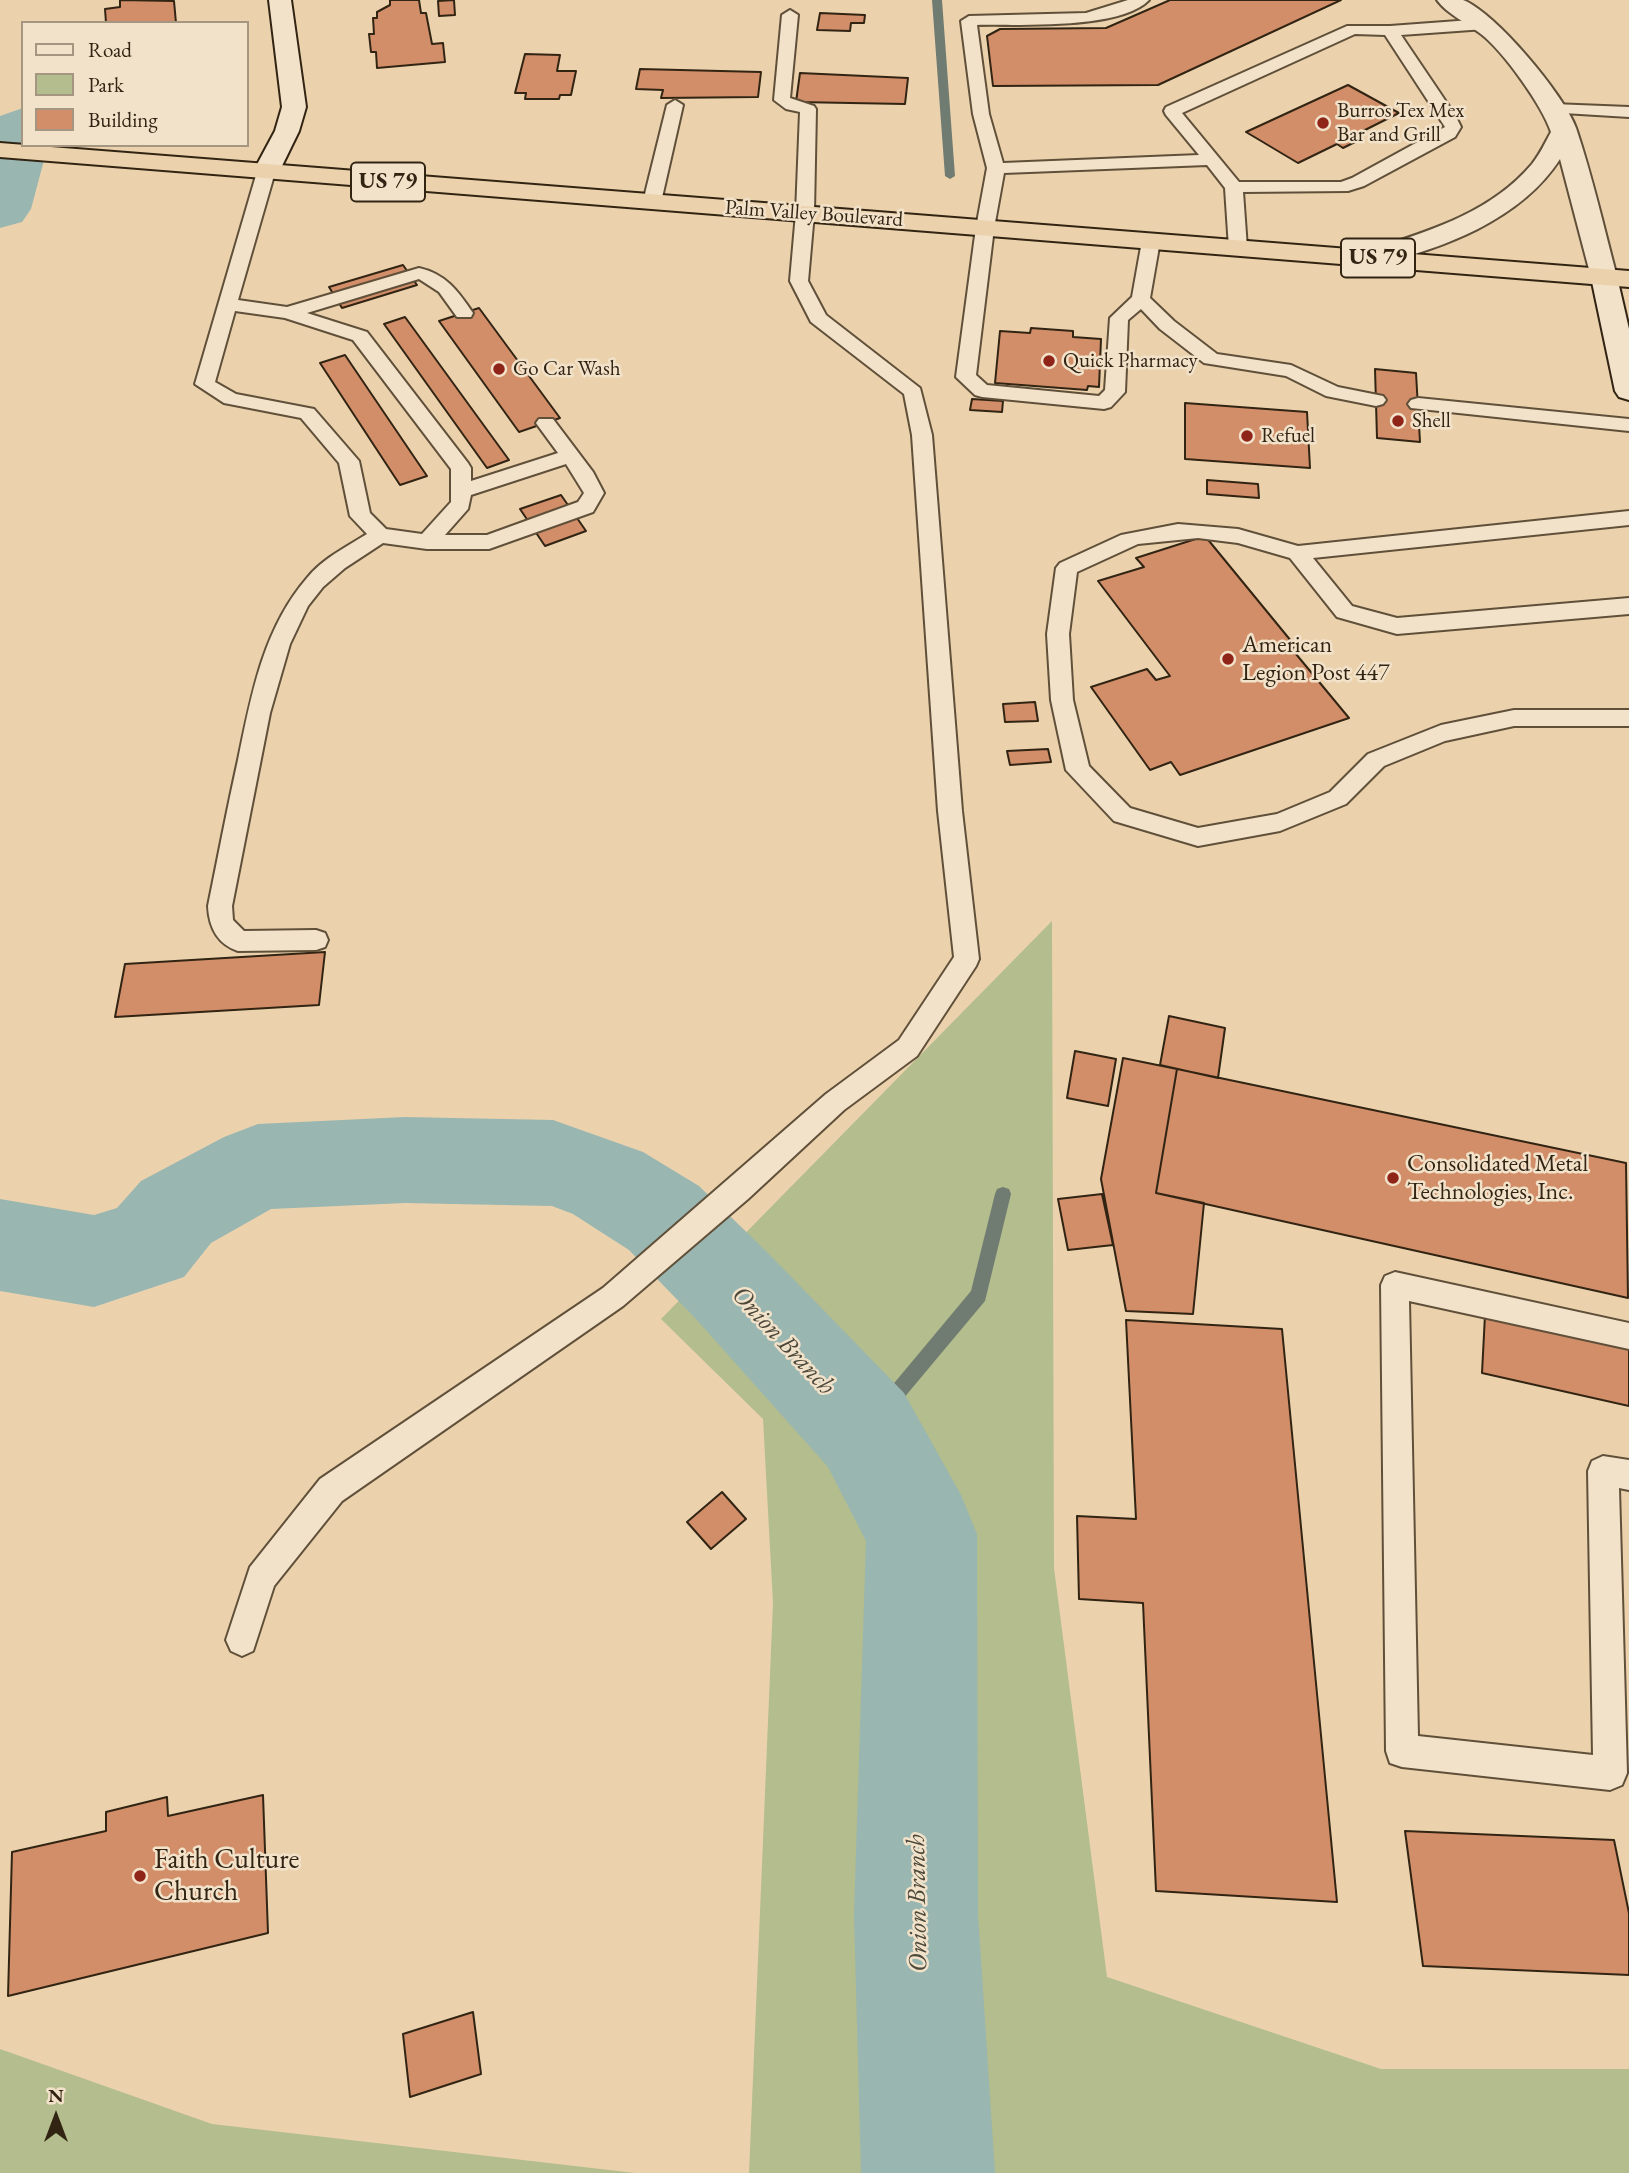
<!DOCTYPE html>
<html>
<head>
<meta charset="utf-8">
<style>
  body { margin:0 }
  #map { position:relative; width:1629px; height:2173px; overflow:hidden; background:#ebd2ad; font-family:"EB Garamond",serif }
  canvas { display:block }
  .legend { position:absolute; left:21px; top:21px; width:228px; height:126px; box-sizing:border-box; background:#f2e2ca; border:2px solid #a59681; margin:0; padding:9px 12px; list-style:none; font-size:21px; color:#322413 }
  .legend li { display:flex; align-items:center; gap:14px; height:35px }
  .legend b { width:35px; border:2px solid #a59681 }
  .north { position:absolute; left:21px; top:2082px; width:70px; height:70px; -webkit-text-stroke:5px #f2e2ca; paint-order:stroke; rotate:0deg; font-size:19px; font-weight:700; line-height:28px; text-align:center; color:#322413 }
  .north::after { content:''; display:block; margin:auto; width:24px; height:32px; background:#322413; clip-path:polygon(50% 0,100% 100%,50% 72%,0 100%) }
</style>
</head>
<body>
<div id="map">
<canvas width="1629" height="2173"></canvas>
<ul class="legend">
<li><b style="height:9px;background:#f2e2ca"></b>Road</li>
<li><b style="height:19px;background:#b3bd8d"></b>Park</li>
<li><b style="height:19px;background:#d18e69"></b>Building</li>
</ul>
<div class="north">N</div>
</div>
<script>
const ctx = document.querySelector('canvas').getContext('2d');
ctx.lineJoin = 'round';
function fill(path, color) { ctx.fillStyle = color; ctx.fill(path, 'evenodd'); }
function stroke(path, color, width, dash) { ctx.strokeStyle = color; ctx.lineWidth = width; ctx.lineCap = dash ? 'butt' : 'round'; ctx.setLineDash(dash || []); ctx.stroke(path); }
function label(font, color, halo, rows, align = 'center') {
  ctx.font = font + ' "EB Garamond",serif'; ctx.lineWidth = 5; ctx.setLineDash([]); ctx.textBaseline = 'middle'; ctx.strokeStyle = halo; ctx.fillStyle = color; for (const [text, x, y, turn = 0] of rows) {
    ctx.save(); ctx.translate(x, y); ctx.rotate((+turn || 0) * Math.PI / 180); ctx.textAlign = isNaN(turn) ? turn : align; if (halo) ctx.strokeText(text, 0, 0); ctx.fillText(text, 0, 0); ctx.restore();
  }
}
const green = new Path2D(`
  M1052,921L1054,1568L1107,1977L1381,2069H1629V2173H749L773,1603L763,1419L661,1319Z
  M0,2049L212,2124L635,2173H0Z`);
const stream = new Path2D(`
  M932,0H942L955,176L950,179L945,176Z
  M1003,1187L1009,1189L1011,1194L985,1301L872,1436L866,1439L860,1436L857,1430L860,1424L971,1291L995,1194L997,1189Z`);
const river = new Path2D(`
  M23,108V145H48L31,209L22,222L0,228V116Z
  M405,1117L553,1120L643,1152L699,1186L768,1253L904,1393L961,1495L977,1534L978,1914L995,2173H861L854,1914L866,1541L828,1467L696,1319L629,1250L573,1214L552,1206L405,1203L271,1209L211,1243L184,1277L94,1307L0,1291V1199L94,1215L117,1208L141,1181L224,1137L258,1124Z`);
const building = new Path2D(`
  M120,0L174,1L176,23H106L105,9L120,7Z
  M390,0H419L421,13H426L432,44L443,43L445,62L377,68L376,52H371L369,34H374L373,18H377V12L390,5Z
  M454,0L455,15L439,16L438,1Z
  M1170,0H1341L1158,85L993,86L987,36L1000,29L1106,28Z
  M820,13L865,15L864,23H851L850,31L817,30Z
  M525,54L560,55L557,71H576L571,95H560L559,99H525L526,93H515Z
  M640,69L761,72L758,97L661,98L663,90L636,89Z
  M800,73L908,78L905,104L796,102Z
  M1348,85L1399,113L1355,135L1362,139L1355,142L1343,148L1337,144L1298,163L1246,132Z
  M403,265L417,285L342,308L329,287Z
  M479,308L560,418L519,432L439,321Z
  M405,317L509,460L487,468L384,324Z
  M1031,328L1073,331V337L1101,339L1099,387L1088,386L1087,390L995,383L1000,331L1030,333Z
  M345,355L427,476L400,485L320,363Z
  M1375,369L1416,373L1420,442L1377,438Z
  M972,399L1003,401L1002,412L970,410Z
  M1185,403L1307,412L1310,468L1185,459Z
  M1207,480L1258,484L1259,498L1207,494Z
  M561,495L586,531L545,546L520,509Z
  M1205,536L1296,647L1291,648L1349,718L1180,775L1171,762L1150,770L1091,687L1147,669L1156,680L1170,676L1098,581L1144,567L1136,558Z
  M1035,702L1038,721L1005,722L1003,704Z
  M1048,749L1051,762L1010,765L1007,751Z
  M325,952L319,1005L115,1017L125,964Z
  M1169,1016L1225,1028L1218,1078L1160,1065Z
  M1075,1051L1116,1059L1108,1106L1067,1098Z
  M1123,1058L1177,1069L1156,1193L1204,1203L1193,1314L1126,1311L1101,1179Z
  M1177,1069L1626,1163L1628,1298L1156,1193Z
  M1102,1194L1113,1245L1068,1250L1058,1199Z
  M1485,1315L1629,1347V1406L1482,1373Z
  M1126,1320L1282,1329L1337,1902L1156,1891L1143,1603L1079,1599L1077,1516L1136,1519Z
  M722,1492L746,1519L711,1549L687,1522Z
  M263,1795L268,1933L8,1996L12,1852L106,1831V1812L167,1797L168,1816Z
  M1405,1831L1614,1840L1629,1913V1975L1423,1966Z
  M473,2012L481,2074L410,2097L403,2034Z`);
const lane = new Path2D(`
  M1128,0H1149C1120,30 1019,24 977,25L989,114L1003,163L1199,155L1166,115L1164,111L1166,107L1347,26H1390L1485,19L1493,24L1485,29L1401,35L1455,115L1461,127L1455,137L1364,186L1348,191L1243,192L1247,248L1244,252H1232L1229,248L1225,188L1207,165L1004,173L994,228L976,375L987,385L1099,396L1105,390L1110,318L1132,297L1142,241L1151,236L1160,241L1150,298L1174,321L1217,354L1291,365L1338,387L1383,396L1386,400L1383,404L1376,406L1326,396L1286,376L1204,363L1160,329L1141,309L1128,320L1125,392L1111,407L1104,409L982,397L975,395L956,377L976,228L987,168L973,114L961,21L969,16L1086,13ZM1355,34L1385,35L1445,127L1352,178L1341,182H1239L1182,113Z
  M790,10L798,15L790,98L814,106L816,109L814,213L808,281L826,315L920,388L932,435L962,811L979,959L976,966L917,1056L844,1110L748,1199L623,1306L342,1501L274,1586L253,1651L242,1656L231,1651L226,1640L250,1567L320,1479L603,1288L826,1094L899,1040L954,957L938,811L912,435L904,394L811,322L790,281L796,213L800,112L786,109L774,100L782,15Z
  M675,100L683,105L661,202L652,207L643,202L667,105Z
  M1553,104L1629,107V117L1547,112L1545,109Z
  M266,167L275,172L238,300L287,307L419,268C446,274 458,291 473,313L471,317H457L439,292L419,279L307,313L367,332L468,463L471,468V481L558,453L536,423L539,419H553L593,472L604,493L593,512L489,549H427L383,543L345,568L323,587L308,606L290,644L270,713L232,906L233,920L244,931L316,930L325,933L328,940L325,947L316,950L238,951C217,944 209,927 208,906C218,857 227,809 238,760C251,696 263,629 307,578C322,559 346,547 367,534L350,516L339,463L301,418L224,403L195,384L257,172ZM235,311L285,318L353,340L451,469V502L422,534L386,529L370,513L359,461L314,409L236,394L215,382ZM566,464L584,493L578,502L487,535H445L468,509L471,495Z
  M1418,398L1629,419V431L1411,408L1408,404L1411,400Z
  M1629,511V525L1313,558L1352,606L1397,618L1629,598V614L1397,634L1337,617L1290,558L1238,543L1198,538L1138,544L1077,572L1069,634L1073,700L1089,766L1130,808L1198,828L1277,814L1330,792L1368,754L1441,725L1514,710H1629V726H1514L1445,741L1384,766L1346,804L1280,831L1198,846L1114,821L1066,770L1051,700L1047,634L1056,568L1060,563L1121,535L1178,524L1238,529L1298,546Z
  M1395,1272L1629,1323V1349L1409,1301L1418,1736L1593,1755L1588,1471L1592,1461L1603,1456L1629,1460V1490L1619,1488L1627,1773L1622,1785L1610,1790L1402,1767L1390,1763L1386,1751L1381,1285L1385,1276Z`);
const street = new Path2D(`
  M1437,0C1444,0 1456,0 1463,0C1495,12 1565,96 1576,128C1592,175 1604,228 1617,277L1613,283L1604,285L1595,283L1591,277L1560,159C1520,221 1441,249 1372,266L1363,264L1359,258L1363,252C1423,233 1489,215 1532,164C1540,154 1545,143 1551,132C1542,105 1503,51 1481,34C1467,23 1447,14 1437,0Z`);
const secondary = new Path2D(`
  M269,0H291L306,107L299,131L279,172L275,177L266,180L257,177L253,172L275,131L282,107Z
  M1604,269L1613,271L1617,277L1629,329V400L1619,397L1615,391L1591,277L1595,271Z`);
const highway = new Path2D(`
  M0,143L1629,271V287L0,157Z`);
const markers = [
  [1323,123,7,"#8f2418"],
  [1049,361,7,"#8f2418"],
  [499,369,7,"#8f2418"],
  [1398,421,7,"#8f2418"],
  [1247,436,7,"#8f2418"],
  [1228,659,7,"#8f2418"],
  [1393,1178,7,"#8f2418"],
  [140,1876,7,"#8f2418"]
];
const farPoinames = [
  ["Burros Tex Mex",1337,111],
  ["Bar and Grill",1337,135],
  ["Quick Pharmacy",1063,361],
  ["Go Car Wash",513,369],
  ["Shell",1412,421],
  ["Refuel",1261,436]
];
const farStreetnames = [
  ["Palm Valley Boulevard",814,214,4]
];
const shields = [
  [388,182,74],
  [1378,258,74]
];
const shieldNames = [
  ["US 79",388,182],
  ["US 79",1378,258]
];
const poiNames = [
  ["American",1242,645],
  ["Legion Post 447",1242,673],
  ["Consolidated Metal",1407,1164],
  ["Technologies, Inc.",1407,1192]
];
const waterNames = [
  ["Onion Branch",783,1341,47],
  ["Onion Branch",918,1903,-91]
];
const nearPoinames = [
  ["Faith Culture",154,1860],
  ["Church",154,1892]
];
fill(green, '#b3bd8d');
fill(stream, '#707c72');
fill(river, '#99b6b1');
fill(building, '#d18e69');
stroke(building, '#322413', 2);
stroke(lane, '#60503a', 4);
stroke(street, '#60503a', 4);
stroke(secondary, '#322413', 4);
stroke(highway, '#322413', 4);
fill(lane, '#f2e2ca');
fill(street, '#f2e2ca');
fill(secondary, '#f2e2ca');
fill(highway, '#ebd2ad');
for (const [x, y, r, color] of markers) { const dot = new Path2D(); dot.arc(x, y, r, 0, 2 * Math.PI); ctx.fillStyle = color; ctx.fill(dot); stroke(dot, '#f2e2ca', 2.5); }
label('21px', '#322413', '#f2e2ca', farPoinames, 'left');
label('21px', '#322413', '#f2e2ca', farStreetnames);
for (const [x, y, w] of shields) { const box = new Path2D(); box.roundRect(x - w / 2, y - 19.5, w, 39, 5); ctx.fillStyle = '#f2e2ca'; ctx.fill(box); stroke(box, '#322413', 2); }
label('bold 23px', '#322413', null, shieldNames);
label('24px', '#322413', '#f2e2ca', poiNames, 'left');
label('italic 26px', '#4c483a', '#f2e2ca', waterNames);
label('28px', '#322413', '#f2e2ca', nearPoinames, 'left');
</script>
</body>
</html>
